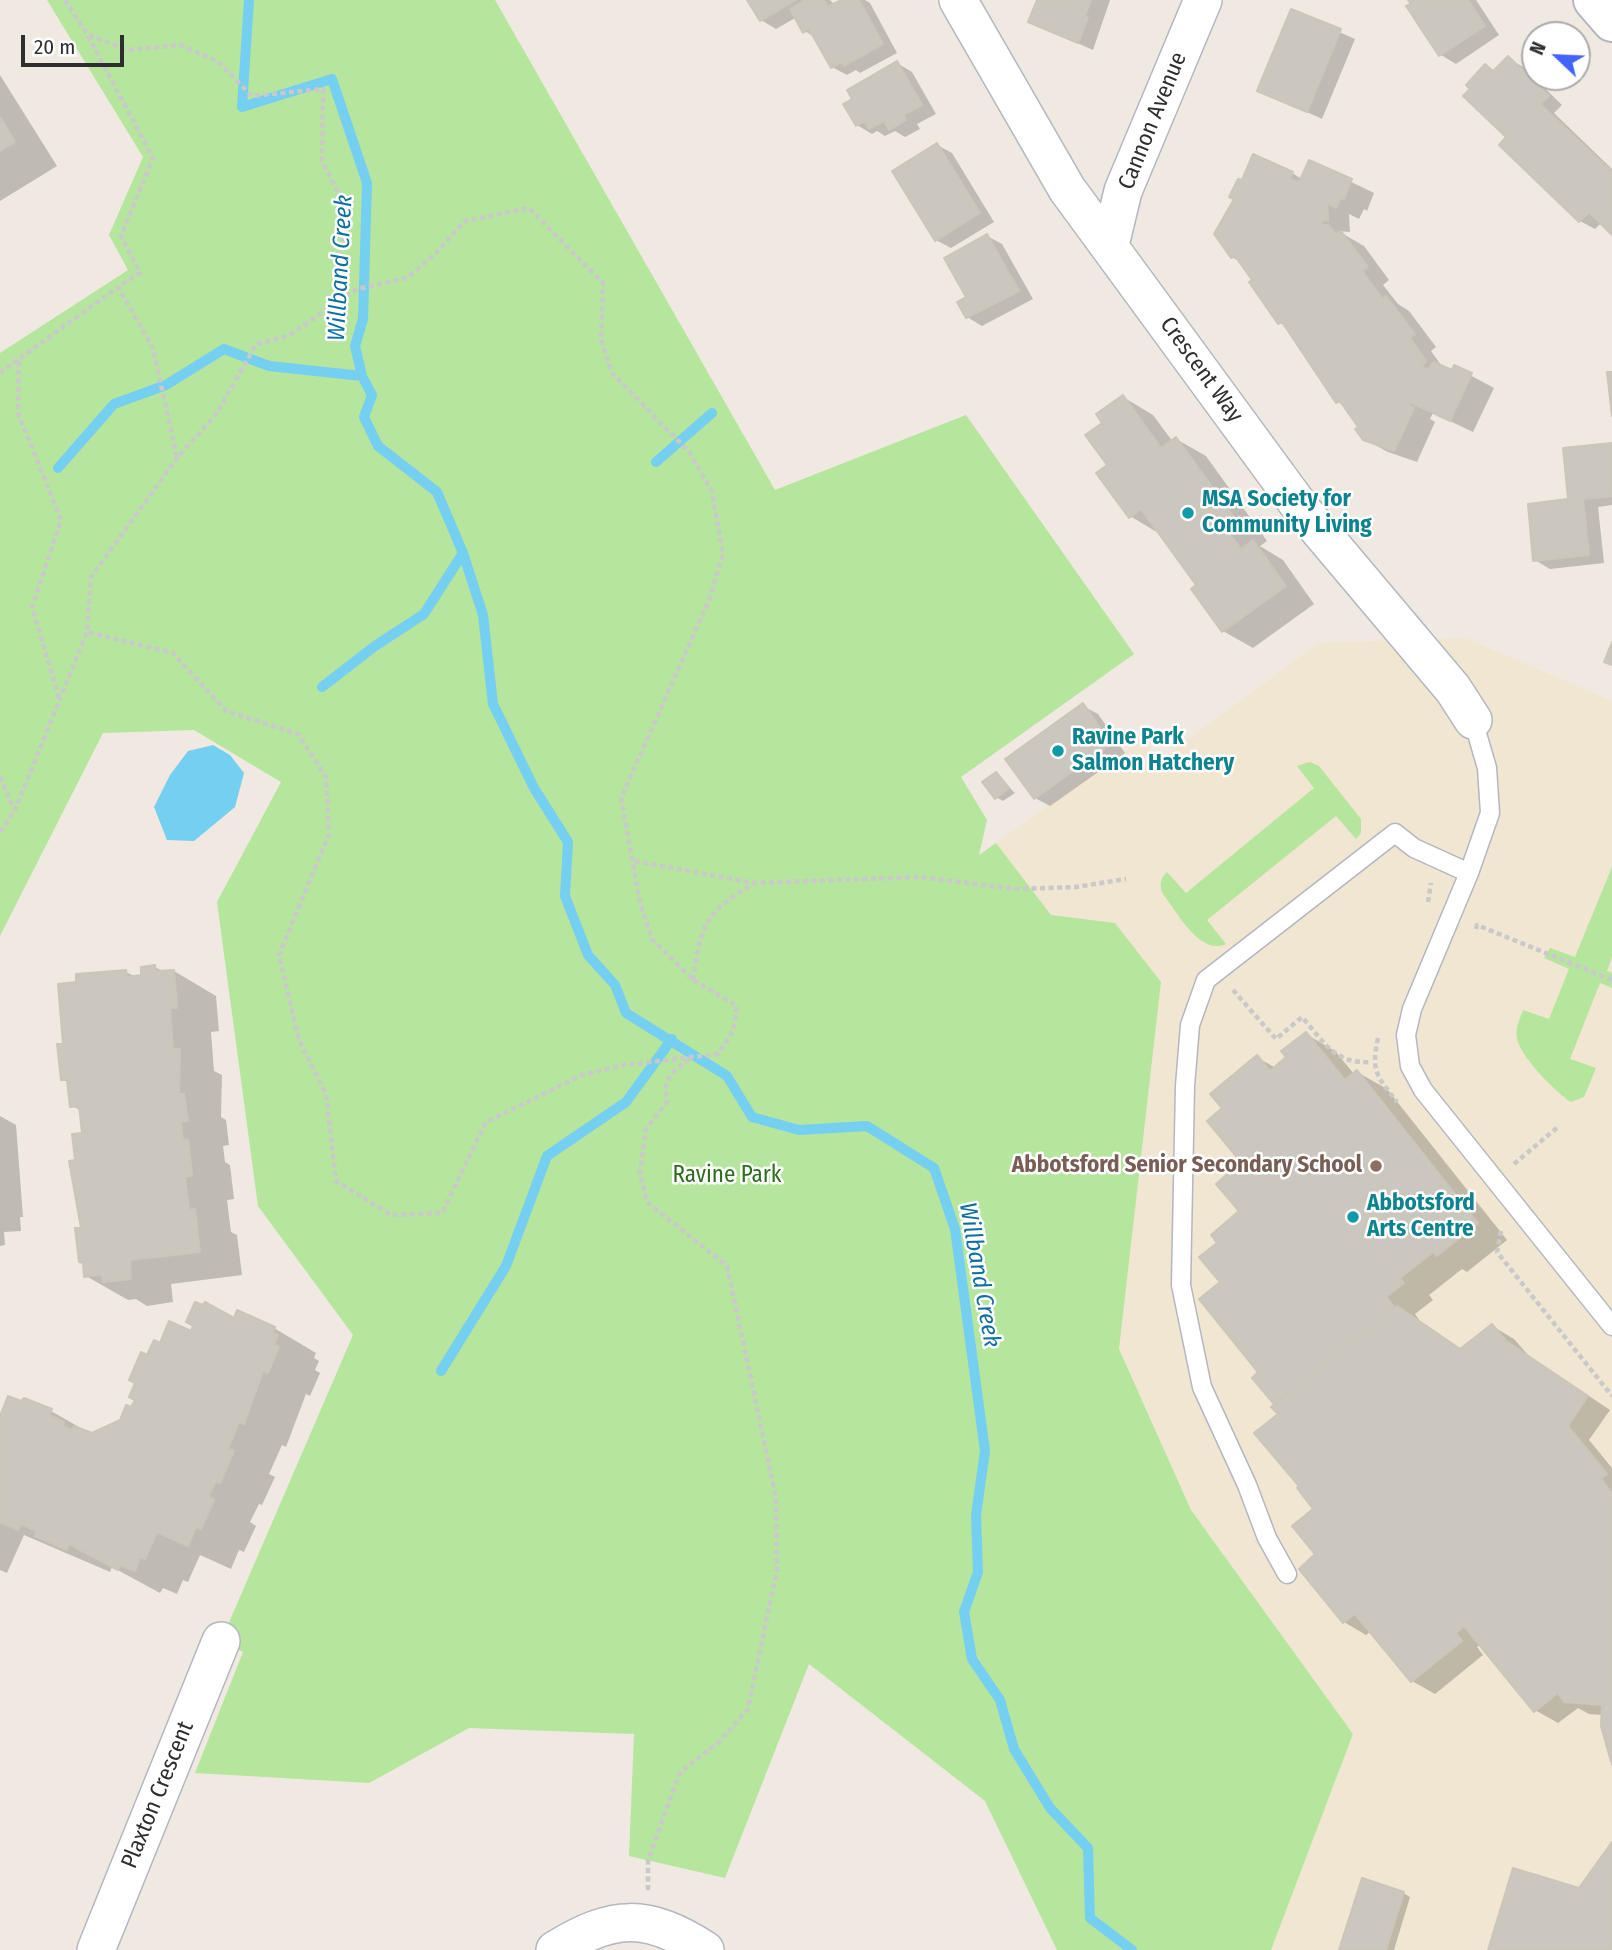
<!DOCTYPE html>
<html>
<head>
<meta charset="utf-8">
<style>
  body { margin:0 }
  #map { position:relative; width:1612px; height:1950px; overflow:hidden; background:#efe9e1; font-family:"Fira Sans Condensed",sans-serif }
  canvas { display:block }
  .north { position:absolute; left:1521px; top:21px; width:70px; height:70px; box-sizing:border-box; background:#fff; border:2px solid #ababab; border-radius:50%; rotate:293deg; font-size:19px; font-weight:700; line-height:28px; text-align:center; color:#2e2e2e }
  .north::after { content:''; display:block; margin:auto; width:24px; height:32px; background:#4264fb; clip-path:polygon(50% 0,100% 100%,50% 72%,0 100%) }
  .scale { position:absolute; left:21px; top:35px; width:103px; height:32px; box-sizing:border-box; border:4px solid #2e2e2e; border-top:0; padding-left:9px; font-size:21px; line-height:24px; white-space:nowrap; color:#2e2e2e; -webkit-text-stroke:5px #fff; paint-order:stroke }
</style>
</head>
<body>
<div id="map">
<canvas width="1612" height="1950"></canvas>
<div class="north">N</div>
<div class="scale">20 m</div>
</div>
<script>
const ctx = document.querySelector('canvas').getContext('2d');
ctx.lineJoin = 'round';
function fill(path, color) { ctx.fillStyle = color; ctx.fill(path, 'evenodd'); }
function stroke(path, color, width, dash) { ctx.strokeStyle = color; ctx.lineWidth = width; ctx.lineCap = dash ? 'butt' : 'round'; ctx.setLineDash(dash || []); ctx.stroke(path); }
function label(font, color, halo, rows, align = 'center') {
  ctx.font = font + ' "Fira Sans Condensed",sans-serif'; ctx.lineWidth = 5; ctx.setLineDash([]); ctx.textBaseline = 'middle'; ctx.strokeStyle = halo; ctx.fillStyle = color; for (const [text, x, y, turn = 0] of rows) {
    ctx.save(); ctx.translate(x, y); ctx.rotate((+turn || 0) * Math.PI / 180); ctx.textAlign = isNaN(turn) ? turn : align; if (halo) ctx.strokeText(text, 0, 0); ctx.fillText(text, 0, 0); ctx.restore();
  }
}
const education = new Path2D(`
  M1465,638L1612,701V1950H1271L1353,1734L1191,1510L1119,1349L1161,982L1115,923L1051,915L996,843L1143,739L1160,760L1319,643Z`);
const green = new Path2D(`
  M47,0H495L775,490L966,415L1134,654L961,777L987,820L979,855L996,843L1051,915L1115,923L1161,982L1119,1349L1191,1510L1353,1734L1271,1950H1057L985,1801L809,1664L725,1878L629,1856L634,1734L469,1728L369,1783L195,1773L243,1652L221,1641L353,1335L258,1206L217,902L281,782L194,730L103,733L0,936V353L128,270L109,235L143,157Z
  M1310,762L1319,766L1361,819V833L1356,839L1336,816L1207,920L1226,944C1200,956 1177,912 1163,894C1159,885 1160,879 1167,872L1186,893L1314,788L1297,766Z
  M1612,867V957L1607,971L1612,973V988L1600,983L1570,1059L1596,1068L1584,1097L1571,1102C1556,1093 1519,1055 1517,1038C1515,1028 1520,1019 1523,1010L1549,1019L1569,969L1544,958L1550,948L1575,957Z`);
const water = new Path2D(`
  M213,745L230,755L244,773L235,807L194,841L167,840L154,807L170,775L188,751Z`);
const shadow = new Path2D(`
  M750,0H830L835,5L845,0H865L870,3L897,53L860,73L856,70L847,75L832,67L816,38L805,31L797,17L776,29L761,20Z
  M1039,0H1110L1093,50L1030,22Z
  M1411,0H1476L1499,35L1456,64L1441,55L1408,7L1413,4Z
  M1292,11L1355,39L1322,119L1259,90Z
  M1508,58L1523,67L1562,105L1554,113L1612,169V232L1602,222L1595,229L1580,221L1509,137L1486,66L1495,72Z
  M897,63L912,72L936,114L917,124L920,129L905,137L895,131L885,136L877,131L872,134L857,125Z
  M0,75L57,166L0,201Z
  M937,145L952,153L994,222L951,248L936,240Z
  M1310,162L1374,193L1367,211L1364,209L1359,219L1349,214L1350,232L1338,231L1364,246L1389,280L1383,285L1398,304L1409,311L1436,347L1431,351L1444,369L1452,373L1455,367L1494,388L1473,432L1433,413L1430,419L1435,422L1417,462L1388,452L1364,439L1361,427L1347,407L1338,402L1288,327L1280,323L1242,263L1232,257L1292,173L1302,179Z
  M987,236L1002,244L1033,299L982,326L967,317Z
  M1123,397L1153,415L1173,442L1176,439L1206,456L1267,541L1260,546L1283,560L1314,604L1253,648L1223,631L1198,586L1160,534L1130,516L1109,465L1105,424Z
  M1612,445V505L1598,507L1604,563L1550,569L1535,560L1570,501Z
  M1083,706L1098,714L1125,753L1050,806L1035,798Z
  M996,774L1015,793L1003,801L996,797Z
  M155,967L164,972L174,971L216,996L219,1031L211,1032L214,1071L222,1075L221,1117L226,1120L229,1145L223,1146L225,1162L230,1165L234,1199L227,1200L231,1232L237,1235L242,1275L171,1284L173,1302L147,1306L136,1299L128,1300L86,1276L77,1162L84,1134L82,1111L72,1106L70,1083L63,1079L65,1045L126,972L136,977H143Z
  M1306,1034L1335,1051L1354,1074L1357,1072L1387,1089L1507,1240L1467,1272L1462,1269L1429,1295L1433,1300L1415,1314L1420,1321L1461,1349L1492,1326L1514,1339L1529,1356L1610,1410L1589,1440L1612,1468V1758L1603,1715L1589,1714L1578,1708L1558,1723L1535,1710L1481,1644L1477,1647L1483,1655L1435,1694L1412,1681L1371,1631L1366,1635L1344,1622L1318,1555L1316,1509L1302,1486L1277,1404L1260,1372L1222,1283L1220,1243L1241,1211L1244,1162L1225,1108L1258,1058L1276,1068Z
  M0,1116L16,1125L23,1217H20L21,1231L4,1232L5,1245L0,1246Z
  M235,1320L274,1328L316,1353L314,1358L319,1361L315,1370L320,1373L310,1396L306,1394L286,1447L282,1445L269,1474L275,1477L262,1505L259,1504L250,1522L256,1526L244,1552L239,1550L231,1569L200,1555L188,1582L183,1580L177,1594L163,1588L160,1593L112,1567L110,1572L24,1535L7,1573L0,1570V1420L51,1411L93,1435L121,1421L132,1410L148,1357L161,1345Z
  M1403,1893L1410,1897L1394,1950H1341Z`);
const stream = new Path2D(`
  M249,0L242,107L332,79L367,183L363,319L355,346L362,376L372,395L364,417L378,446L437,492L463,553L483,615L493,704L534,788L568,842L565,896L588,955L615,985L626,1013L727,1076L752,1117L799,1130L867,1126L934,1168L955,1229L985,1451L976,1515L978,1572L964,1612L972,1659L1000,1700L1014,1749L1050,1808L1088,1848L1090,1918L1132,1950
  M656,462L712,413
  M58,468L114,404L166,385L224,349L269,366L362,376
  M322,687L375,646L424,614L463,553
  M441,1371L506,1266L547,1156L626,1102L672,1039`);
const building = new Path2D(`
  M747,0H796L760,21Z
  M805,0H824L828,7L841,0H859L883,44L844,66L842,62L831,68L809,29L803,33L790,9Z
  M1037,0H1091L1085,16L1088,18L1078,43L1028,22Z
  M1408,0H1468L1485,26L1439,56L1406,6L1411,4Z
  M1291,9L1341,29L1307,112L1257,91Z
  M1508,56L1549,96L1540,104L1612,172V235L1589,212L1579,222L1499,145L1506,137L1463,96L1470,89L1466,85L1485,64L1493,71Z
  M897,61L922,105L903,115L906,120L889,130L884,121L869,129L865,121L856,126L843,104L852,99L847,90Z
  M0,117L15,142L0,151Z
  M937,143L980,213L935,241L892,171Z
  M1253,154L1293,172L1290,179L1299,182L1309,160L1352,179L1344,199L1341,198L1336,208L1327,203L1328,221L1321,220L1322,225H1329L1336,234L1341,231L1368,267L1362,271L1383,299L1386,296L1415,334L1410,338L1426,361L1422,366L1427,370L1434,362L1452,370L1454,365L1472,373L1450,421L1410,402L1409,405L1414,408L1394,451L1363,440L1355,429L1358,427L1340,401L1336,403L1282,322L1278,324L1249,282L1252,280L1235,256L1231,258L1214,234L1234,199L1229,197L1238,179L1242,180Z
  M987,234L1019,291L966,318L957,302L966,297L944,258Z
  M1607,372H1612V416Z
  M1123,395L1161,448L1176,437L1239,524L1228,532L1241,549L1253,540L1286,586L1222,632L1191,589L1196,585L1141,509L1129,518L1096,473L1107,465L1085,435L1102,423L1096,414Z
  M1612,443V496L1583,499L1589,555L1533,561L1528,504L1568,499L1563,448Z
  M1612,642V665L1604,662Z
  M1083,703L1111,744L1034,799L1005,759Z
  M996,772L1009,788L995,799L982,782Z
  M155,965L156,971L174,970L177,1008H170L173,1049H180L179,1094H184L188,1121L181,1122L183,1140L188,1139L192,1176L185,1177L189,1210L195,1209L200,1252L130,1260L131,1279L103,1282L102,1275L84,1277L83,1263L79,1262L75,1228H81L69,1161L75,1160L72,1134L82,1133L79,1106L70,1107L67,1080H61L57,1044H63L58,984L76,982V974L126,970L127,977L141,975V967Z
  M1306,1032L1345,1080L1357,1070L1478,1223L1437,1256L1433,1252L1400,1278L1404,1283L1386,1297L1395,1308L1274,1404L1252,1378L1258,1372L1199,1299L1220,1282L1199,1257L1217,1243L1211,1235L1239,1211L1216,1184L1241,1162L1207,1121L1222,1108L1210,1094L1257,1055L1270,1071L1286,1057L1281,1051Z
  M195,1302L203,1305L205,1302L234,1318L237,1310L275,1327L272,1333L278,1335L274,1345L279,1347L268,1373L263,1371L244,1424L239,1422L228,1449L234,1451L220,1483L216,1481L208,1497L214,1500L201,1529L196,1527L188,1546L157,1532L145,1559L140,1557L135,1571L120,1565L118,1570L69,1544L67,1550L35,1536L37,1531L21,1524L18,1530L0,1522V1416L8,1396L21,1401L24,1398L52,1409L49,1415L64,1422L62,1426L72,1430L74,1426L92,1433L120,1420L126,1405L131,1407L135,1400L129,1397L135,1383L129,1380L141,1352L147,1355L154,1340L160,1343L169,1321L191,1331L193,1326L186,1322Z
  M1397,1306L1460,1349L1492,1324L1506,1341L1588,1396L1568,1426L1607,1474L1601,1479L1612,1493V1765L1601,1726L1602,1705L1564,1702L1558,1693L1534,1712L1464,1626L1456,1633L1462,1641L1411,1682L1355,1614L1343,1623L1299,1569L1315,1554L1292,1526L1313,1509L1297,1488L1299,1486L1254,1433L1278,1414L1271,1407Z
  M1612,1842V1950H1488L1513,1868L1579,1888Z
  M1362,1878L1404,1892L1386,1950H1339Z`);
const path = new Path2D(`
  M65,0L87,34L153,158L121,236L140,273L118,287L153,348L177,458
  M89,35L128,50L180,45L217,61L252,96L323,89L322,161L346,208L337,299
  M0,373L19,359
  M59,698L32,607L61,520L18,413L19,359L118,287
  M0,777L14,809
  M0,832L15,810L87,632L91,577L177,458L217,413L256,344L288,336L357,289L407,278L437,252L465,221L529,208L603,283L601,340L612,373L690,453L712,492L723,554L709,600L621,798L640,903L652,939L693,980L737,1006L733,1031L718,1054L624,1065L582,1075L486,1122L442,1213L391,1215L336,1181L326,1094L299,1040L279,955L329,834L326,777L298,734L226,711L173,653L87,632
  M635,861L754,883L921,877L1015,889L1076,887L1126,879
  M1428,902L1431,883
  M1476,929L1477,925L1612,980
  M693,980C701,925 704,913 753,884
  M1233,990L1276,1039L1302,1017C1326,1044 1334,1064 1372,1062
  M1378,1038C1371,1071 1376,1075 1397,1102
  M1514,1164L1559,1126
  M1501,1231L1497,1252L1612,1396
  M648,1890V1860L680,1772L719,1742L748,1709L777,1569L776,1498L727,1266L647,1202L640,1173L646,1129L667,1102C662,1079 671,1073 689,1059`);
const lane = new Path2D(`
  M1473,720L1487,768L1490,813L1469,873L1412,1009L1406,1035L1410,1066L1423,1090L1612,1326
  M1287,1574L1267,1538L1247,1485L1202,1387L1181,1285L1185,1086L1190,1025L1206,980L1395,833L1414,848L1469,873`);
const street = new Path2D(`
  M958,0L1067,189L1303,511L1453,689L1473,720
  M1110,245L1123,191L1203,0
  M96,1950L221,1641
  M555,1950C613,1914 647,1913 705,1950`);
const secondary = new Path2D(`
  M1593,0L1612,22`);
const markers = [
  [1188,513,7,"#0f9aa8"],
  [1058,751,7,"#0f9aa8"],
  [1376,1166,7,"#8d6e63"],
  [1353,1217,7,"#0f9aa8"]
];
const streetNames = [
  ["Cannon Avenue",1153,121,-68],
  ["Crescent Way",1201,370,54],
  ["Plaxton Crescent",158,1795,-68]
];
const cultureNames = [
  ["MSA Society for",1202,500],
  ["Community Living",1202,526],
  ["Ravine Park",1072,738],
  ["Salmon Hatchery",1072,764],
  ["Abbotsford",1367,1204],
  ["Arts Centre",1367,1230]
];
const educationNames = [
  ["Abbotsford Senior Secondary School",1362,1166]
];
const parkNames = [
  ["Ravine Park",727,1176]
];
const waterNames = [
  ["Willband Creek",341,268,-87],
  ["Willband Creek",979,1275,80]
];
fill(education, '#f0e6d1');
fill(green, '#b6e59e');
fill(water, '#75cff0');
fill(shadow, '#0003');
stroke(stream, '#75cff0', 10);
fill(building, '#cbc7bf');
stroke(building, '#cbc5ba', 2);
stroke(lane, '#b4b7c1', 21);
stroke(street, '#b4b7c1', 40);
stroke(secondary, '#b4b7c1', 42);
stroke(path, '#c9c9c9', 4.5, [5, 3.5]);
stroke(lane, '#fff', 18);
stroke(street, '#fff', 37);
stroke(secondary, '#fff', 38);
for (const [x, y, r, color] of markers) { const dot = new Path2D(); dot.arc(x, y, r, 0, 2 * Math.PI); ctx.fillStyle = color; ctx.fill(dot); stroke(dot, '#fff', 2.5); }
label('23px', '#2e2e2e', '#fff', streetNames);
label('bold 23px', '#0d838f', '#fff', cultureNames, 'left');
label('bold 23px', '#785e54', '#fff', educationNames, 'right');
label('23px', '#2c6e1b', '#fff', parkNames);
label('italic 24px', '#0d6fa3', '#fff', waterNames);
</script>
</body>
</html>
